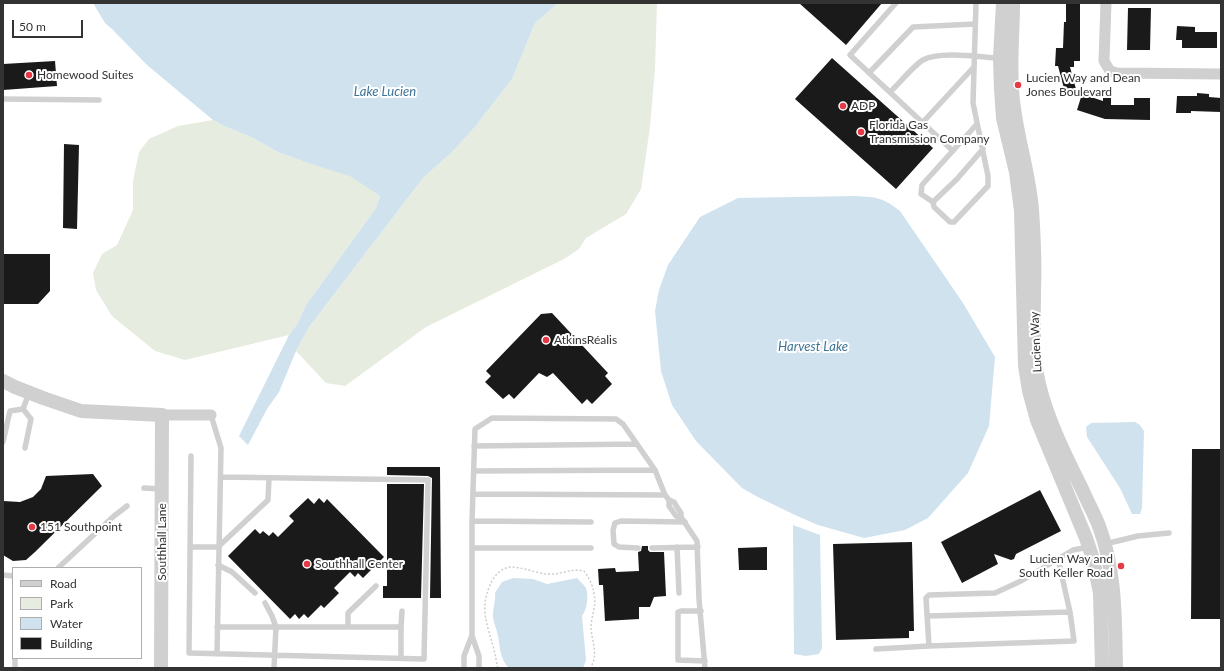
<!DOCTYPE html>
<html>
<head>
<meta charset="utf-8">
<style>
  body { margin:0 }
  #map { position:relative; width:1224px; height:671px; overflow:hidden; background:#fff; font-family:Lato,sans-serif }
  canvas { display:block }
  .frame { position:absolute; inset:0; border:4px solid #333; pointer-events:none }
  .legend { position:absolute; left:12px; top:567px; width:130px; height:92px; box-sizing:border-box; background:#fff; border:1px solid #adadad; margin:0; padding:5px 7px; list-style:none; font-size:12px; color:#333 }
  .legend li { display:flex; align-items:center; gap:8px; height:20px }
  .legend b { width:20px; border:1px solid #adadad }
  .scale { position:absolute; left:12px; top:20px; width:71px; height:18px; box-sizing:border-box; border:2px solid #333; border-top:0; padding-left:5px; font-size:12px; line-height:14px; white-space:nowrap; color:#333; -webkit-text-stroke:3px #fff; paint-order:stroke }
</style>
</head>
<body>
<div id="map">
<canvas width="1224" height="671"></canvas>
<div class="frame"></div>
<ul class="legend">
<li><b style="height:5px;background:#d0d0d0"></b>Road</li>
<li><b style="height:11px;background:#e6ecdf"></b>Park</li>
<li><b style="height:11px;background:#cfe2ee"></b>Water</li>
<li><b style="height:11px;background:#1a1a1a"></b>Building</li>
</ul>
<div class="scale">50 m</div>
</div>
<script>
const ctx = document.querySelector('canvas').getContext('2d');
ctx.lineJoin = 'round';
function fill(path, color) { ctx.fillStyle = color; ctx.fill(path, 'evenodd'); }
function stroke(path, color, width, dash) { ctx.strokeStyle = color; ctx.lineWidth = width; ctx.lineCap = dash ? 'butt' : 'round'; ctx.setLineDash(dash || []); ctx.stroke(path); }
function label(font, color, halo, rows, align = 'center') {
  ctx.font = font + ' Lato,sans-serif'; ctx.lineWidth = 4; ctx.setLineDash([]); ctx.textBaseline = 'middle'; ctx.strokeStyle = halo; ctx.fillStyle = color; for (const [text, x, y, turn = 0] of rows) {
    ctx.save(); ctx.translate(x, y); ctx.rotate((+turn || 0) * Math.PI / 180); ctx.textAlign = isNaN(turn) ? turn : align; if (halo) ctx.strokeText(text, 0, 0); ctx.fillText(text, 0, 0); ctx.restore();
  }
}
const green = new Path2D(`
  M558,3H657L655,68L650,127L641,189L626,214L586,238L579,249L564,259L426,327L345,386L326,383L296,351L309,327L423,178L452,152L474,128L512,79L535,23Z
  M213,120L224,126L251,137L278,152L308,163L350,175L380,196L376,208L306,305L298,323L289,335L185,360L155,351L112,316L96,290L93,273L102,254L117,245L133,210V181L139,152L149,139L178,126Z`);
const water = new Path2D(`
  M93,3H558L535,23L512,79L474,128L452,152L423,178L309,327L296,351L279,392L267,409L248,445L239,436L289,335L298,323L306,305L376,208L380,196L350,176L308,163L278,152L251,137L224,126L213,120L147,65L112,29L105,23Z
  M856,196C876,197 884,198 900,211L963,303L995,357L989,426L968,473L928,518L905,530L864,538L818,525L795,515L756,496L742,488L696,441L672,405L661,371L655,311L659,290L668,265L700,217L738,198Z
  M1135,422L1140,425L1144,431L1142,508L1140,514H1132L1120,488L1087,437L1086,427L1091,423Z
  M793,525L820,535L822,648L819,654L806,656L794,654Z
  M513,578L533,579L547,584L577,578C579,581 584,584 586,588C589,597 587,609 582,616L586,660L583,668H509C500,660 500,647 498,636C497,630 494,624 493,618C492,610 496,602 495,593L502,582Z`);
const building = new Path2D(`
  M799,3H882L846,45Z
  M1066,3H1080V61H1074V67H1070L1076,89L1065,92L1058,66H1055L1056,48H1063L1064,22H1066Z
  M1128,8H1151L1150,50H1127Z
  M1177,26L1195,27V32H1217V48H1182V40H1176Z
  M832,58L933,148L896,189L795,99Z
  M55,61L57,86L3,90V64Z
  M1197,93L1209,94V97L1221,98V112L1191,111V113H1176L1177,96H1197Z
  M1082,94L1103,101V98H1111V105H1134V98H1150V120L1105,119L1077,110Z
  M64,144L79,145L77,229L63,228Z
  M3,254H50V291L38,304H3Z
  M552,313L608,373L605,376L612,384L592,404L587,399L582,404L553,373L547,377L539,373L514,399L509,394L503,399L485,382L491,376L486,371L541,314Z
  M1192,449H1221V619H1191Z
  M387,467H440L441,598H430L432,478L428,476L387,475Z
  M93,474L102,486L35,552L26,560L13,561L3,555V501L20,502L33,497L41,489L46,476Z
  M387,484H424L421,598H383V586H387Z
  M1040,490L1061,531L1016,554L1014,559L1011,560L994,554L998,564L962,583L941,542Z
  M308,498L314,504L319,498L324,503L327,499L384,557L363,578L358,573L355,577L350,572L334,588L339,593L324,608L321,605L308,618L304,614L299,619L295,614L290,619L228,556L255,529L260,534L263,531L269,536L273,532L278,537L294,521L289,516Z
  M912,542L914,631H909V638L836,640L833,544Z
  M642,546H648V550L650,552H664L666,596L654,597L650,607H639V619L605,621L603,585H599L598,569L615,568L616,572L639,571L638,552L641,551Z
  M767,547V570H739L738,548Z`);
const path = new Path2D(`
  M498,668C496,662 496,656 494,650C488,625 479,611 490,585C493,578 498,571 506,568C516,564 536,574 548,574C562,575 569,568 584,571C589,578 593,585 594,594C597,606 591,616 591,628C592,642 599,656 590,668`);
const service = new Path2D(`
  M896,3L850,55L953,151
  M976,3L973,103L988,176V186L954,222H950L934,207L933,202L921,194L922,185L977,124
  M869,73L913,27L975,24
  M890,92C898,85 914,65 923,60C940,51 979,57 999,58
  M3,99L99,100
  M923,122L973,68
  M933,202L957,179L983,149
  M23,409L29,393
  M211,415L221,448L217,654
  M3,442L10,411L23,409L31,419L25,448
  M474,446L637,444
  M191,456L189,653L424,659L428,480L221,477
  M474,471L655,470
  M144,488L162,489
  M473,494L665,495
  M669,500V506L676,516L681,517
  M472,521L591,522
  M1105,544L1138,536L1169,533
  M190,547H218L268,500L269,478
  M677,547L679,593
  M472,548H591
  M638,548L619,547L614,544L613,530L615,523L621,521L685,522
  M652,548L698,547
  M1058,559L1070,612
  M218,565L232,572L255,593
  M58,568L114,516L127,506
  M3,575L13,576
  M265,603L272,616L276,627L274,668
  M701,611H681L678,612V660L705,661
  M928,616L1070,612L1074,641L929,646
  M217,627H401L402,611
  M348,627V613L376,586
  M472,636L479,656V668
  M876,649L929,646L926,598L929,595L995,593L1021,581L1073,550L1089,547
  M401,658V627
  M15,668V658
  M464,668V656L472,635V521L475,429L492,418L616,419L623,424L655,470L665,495L669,500L674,502L677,507L681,513V517L697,541L699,599L705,668`);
const minor = new Path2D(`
  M1106,3L1104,61L1110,71L1117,73L1221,74
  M162,415H211`);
const tertiary = new Path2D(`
  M1003,3L1000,58L1001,89L1003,118L1016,172L1021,211L1025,366L1029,391L1037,420L1086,538L1093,559L1100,593L1102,668
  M1013,3C1013,31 1010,60 1012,89C1014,130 1029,169 1032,210C1034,238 1035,265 1034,292C1034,323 1032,354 1039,384C1048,421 1065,455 1082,489C1087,501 1094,513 1099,526C1116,571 1115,620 1116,668
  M3,381L15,387L43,398L81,411L162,415L161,668`);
const markers = [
  [29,75,4,"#e63946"],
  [1018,85,4,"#e63946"],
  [843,106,4,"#e63946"],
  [861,132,4,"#e63946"],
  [546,340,4,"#e63946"],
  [32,527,4,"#e63946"],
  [307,564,4,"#e63946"],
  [1121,566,4,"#e63946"]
];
const poiNames = [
  ["Homewood Suites",37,75],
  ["Lucien Way and Dean",1026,78],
  ["Jones Boulevard",1026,92],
  ["ADP",851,106],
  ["Florida Gas",869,125],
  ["Transmission Company",869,139],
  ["AtkinsRéalis",554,340],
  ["151 Southpoint",40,527],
  ["Lucien Way and",1113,559,"right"],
  ["South Keller Road",1113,573,"right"],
  ["Southhall Center",315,564]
];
const streetNames = [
  ["Lucien Way",1036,342,-93],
  ["Southhall Lane",162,542,-90]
];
const waterNames = [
  ["Lake Lucien",385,92],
  ["Harvest Lake",813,347]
];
fill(green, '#e6ecdf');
fill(water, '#cfe2ee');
fill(building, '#1a1a1a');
stroke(path, '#cdcdcd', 1.5, [2, 2]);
stroke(service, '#d0d0d0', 5.5);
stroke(minor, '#d0d0d0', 11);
stroke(tertiary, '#d0d0d0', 14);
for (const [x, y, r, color] of markers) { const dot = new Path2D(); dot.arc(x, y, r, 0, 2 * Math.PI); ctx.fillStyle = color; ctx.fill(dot); stroke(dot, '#fff', 1.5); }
label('12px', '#333', '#fff', poiNames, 'left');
label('12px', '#333', '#fff', streetNames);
label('italic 13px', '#3f7597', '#fff', waterNames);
</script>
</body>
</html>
